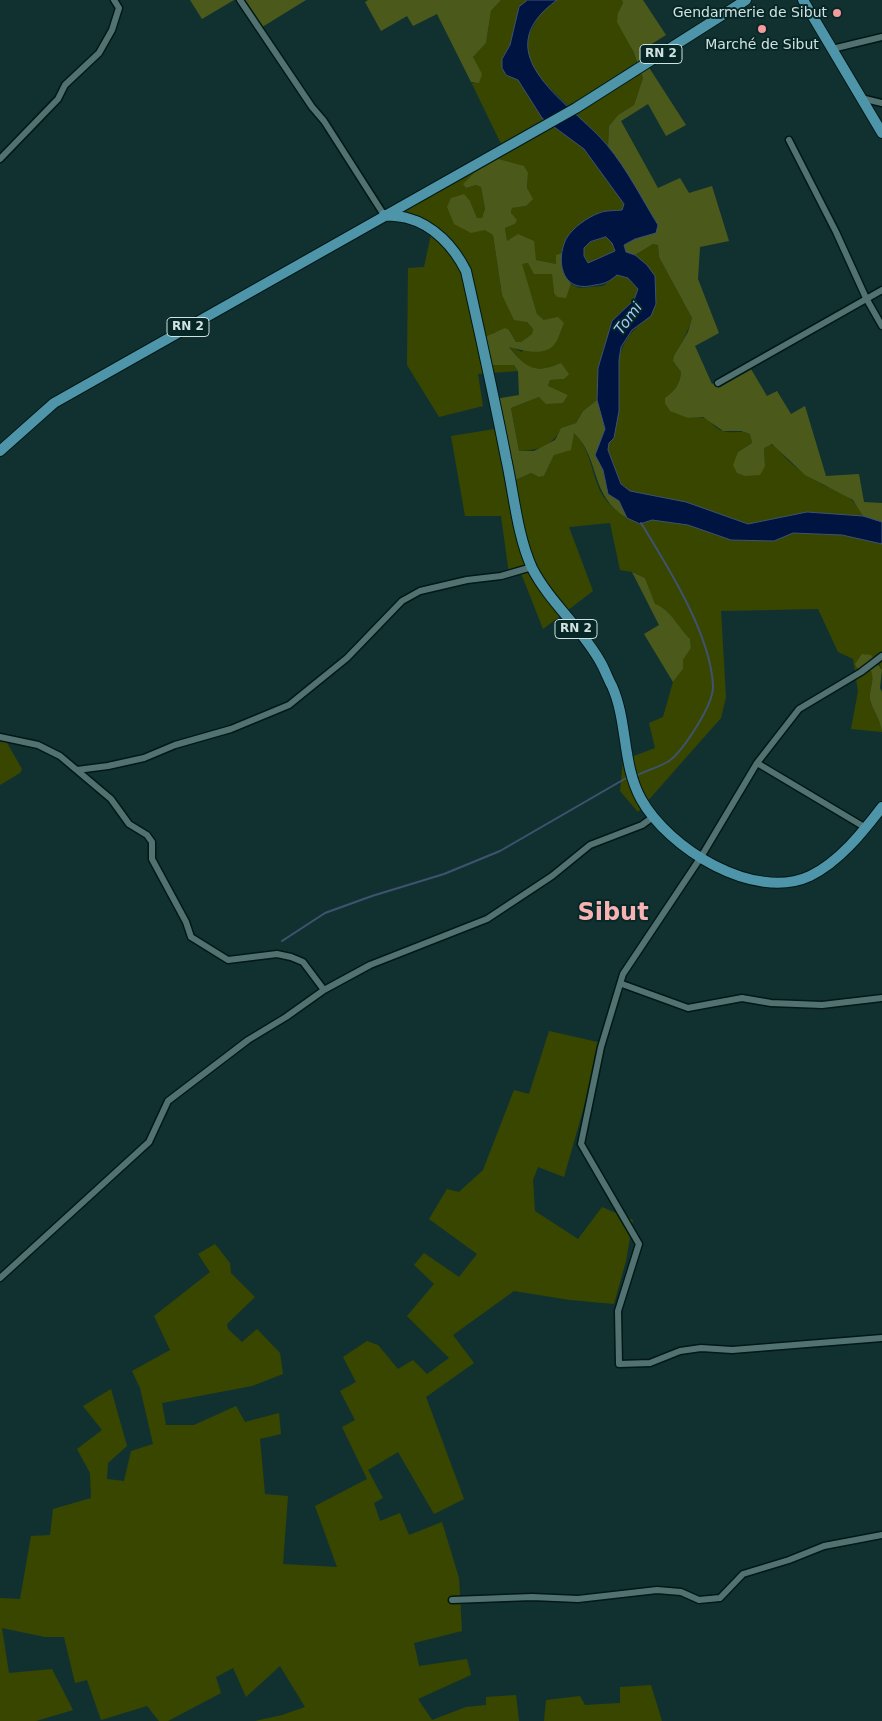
<!DOCTYPE html>
<html>
<head>
<meta charset="utf-8">
<style>
  body { margin:0 }
  canvas { display:block; background:#113130 }
</style>
</head>
<body>
<canvas width="882" height="1721"></canvas>
<script>
const ctx = document.querySelector('canvas').getContext('2d');
ctx.lineJoin = 'round';
function fill(path, color) { ctx.fillStyle = color; ctx.fill(path, 'evenodd'); }
function stroke(path, color, width, dash) { ctx.strokeStyle = color; ctx.lineWidth = width; ctx.lineCap = dash ? 'butt' : 'round'; ctx.setLineDash(dash || []); ctx.stroke(path); }
function label(font, color, halo, rows, align = 'center') {
  ctx.font = font + ' "DejaVu Sans",sans-serif'; ctx.lineWidth = 4; ctx.setLineDash([]); ctx.textBaseline = 'middle'; ctx.strokeStyle = halo; ctx.fillStyle = color; for (const [text, x, y, turn = 0] of rows) {
    ctx.save(); ctx.translate(x, y); ctx.rotate((+turn || 0) * Math.PI / 180); ctx.textAlign = isNaN(turn) ? turn : align; if (halo) ctx.strokeText(text, 0, 0); ctx.fillText(text, 0, 0); ctx.restore();
  }
}
const green = new Path2D(`
  M501,0H528L519,7L510,45L502,59L506,75L518,80L542,118L584,149L624,204L622,210L600,212L567,237L561,253L556,255V264L536,260L507,241L505,228L515,224L511,213L512,208L526,206L528,173L464,184L466,188L476,185L481,187L485,209L482,218H477L470,201L451,199L493,235L502,295L533,329L532,334L521,342H516L509,330L492,333L518,371L478,374L483,406L439,417L407,365L408,268L424,267L432,230L396,211L505,152L471,82L474,84L473,57L486,43L491,11Z
  M557,0H622L623,3L618,13L643,78L634,105L618,115L609,126L608,146L543,81L530,62L527,49L529,35L542,10Z
  M606,237L612,243L615,251L588,263L583,256L584,248L590,242Z
  M653,244L658,245L659,257L692,318C688,333 679,346 673,361L681,372C680,385 675,390 665,398L688,418C714,414 708,426 723,431C732,434 740,430 750,434L752,443L738,452L765,466L764,448L767,444L776,446C785,460 803,474 818,482C836,493 854,494 863,516L807,512L748,524L686,502L630,491L621,484L608,450L619,360C623,339 634,328 651,316L647,265L635,255Z
  M528,263L552,273L554,293L566,297L571,284L579,288L603,286L617,275L628,278L638,289L634,300L612,321L598,368L597,400L583,411L576,423L561,428C552,447 539,450 519,451L511,408L539,397L563,403L568,395L548,387L550,380L564,379L561,363C534,375 526,368 509,346L522,352L544,320L537,314L521,264Z
  M501,428L513,481L531,473L539,477L544,476L554,455L574,433C592,450 591,476 603,496C612,510 626,517 640,524L652,520L688,525L731,540L774,541L793,533L842,535L882,544V670L878,662L857,668L871,671C875,680 869,689 870,699C872,709 880,717 882,732L851,729L858,691L853,659L838,652L818,609L721,611L726,697L721,718L638,812L620,791L623,760L655,748L649,723L663,717L673,682L683,669V660L691,648L690,639C678,627 671,610 655,605L645,578L632,572L620,570L610,523L569,527L593,591L543,629L521,573L509,574L501,516H465L451,436Z
  M0,740L6,741L22,769L20,773L0,785Z
  M549,1031L602,1043L564,1177L538,1167L533,1180L535,1211L578,1239L602,1207L633,1220L626,1261L614,1304L570,1300L514,1291L453,1335L474,1363L426,1397L464,1499L434,1514L398,1452L368,1470L383,1498L374,1503L380,1521L400,1513L409,1535L442,1522L459,1578L462,1631L414,1643L419,1666L467,1659L471,1675L418,1699L432,1720L466,1707L486,1705V1697L516,1695L519,1721H255L282,1715L305,1707L280,1666L246,1697L233,1668L216,1677L221,1693L168,1721H159L147,1706L101,1720L87,1680L75,1683L64,1637H45L2,1628L9,1673L52,1669L73,1710L36,1721H0V1598L20,1599L31,1536L50,1535L53,1509L91,1498L90,1473L77,1449L102,1430L83,1406L111,1389L127,1446L108,1463L107,1479L124,1481L131,1451L153,1444L140,1388L132,1371L170,1350L154,1316L210,1272L198,1254L215,1244L230,1263L231,1273L255,1297L227,1324L228,1329L242,1342L257,1329L280,1353L283,1374L252,1386L162,1403L166,1425H194L236,1406L245,1422L279,1413L281,1434L260,1439L265,1494L288,1496L283,1564L337,1567L315,1506L367,1479L342,1427L355,1420L340,1391L356,1382L343,1357L367,1341L378,1345L398,1369L413,1360L427,1374L449,1358L407,1316L434,1284L414,1265L424,1253L459,1277L477,1254L429,1219L447,1189L459,1192L483,1170L514,1090L529,1094Z
  M651,1685L662,1721H544L546,1700L580,1696L585,1705L620,1703V1687Z`);
const forest = new Path2D(`
  M190,0H234L202,19Z
  M240,0H306L259,29Z
  M368,0H501L491,11L486,43L473,57L482,74L479,83L471,82L437,14L413,26L407,16L381,31L365,2Z
  M622,0H643L666,35L639,52L686,125L666,136L648,104L621,121L658,188L680,178L689,193L712,186L729,241L700,247L698,279L719,333L695,346L712,384L748,364L767,396L777,391L791,414L805,406L826,476L859,474L864,502L882,503V522L863,516L853,500L805,475L772,444L764,448L765,466L760,475L745,476L737,473L733,465L738,452L752,443L750,434L741,431H723L703,417L688,418L670,411L665,403V398C675,390 680,385 681,372L673,361L674,356L688,332L692,318L659,257L658,245L653,244L635,255L626,252L624,245L635,239L656,233L658,225L608,146L609,126L618,115L634,105L643,78L633,51L617,22L618,13L623,3Z
  M498,159L524,166L528,173L527,188L533,199L526,206L512,208L511,213L517,220L515,224L505,228L507,241L518,234L534,241L536,260L556,264V255L561,253L564,273L571,284L566,298L557,297L554,293L552,274H534L528,263L522,264L537,314L544,320L558,317L564,323C561,329 559,339 554,345C543,357 522,350 509,347C527,369 535,374 561,363L569,374L564,379L550,380L548,386L568,395L563,403L546,404L539,397L511,408L519,451H534L555,440L561,428L576,423L583,411L597,400L605,429L595,455L603,470L608,494L619,501L627,518C589,496 601,459 574,433L571,450L554,455L544,476L539,477L531,473L513,481L495,399L519,395L518,371L514,365H490L485,337L505,328L509,330L516,342H521L532,334L533,329L527,322L514,320L502,295L493,235L485,230L471,233L454,224L447,207L451,198L464,194L470,201L477,218H482L485,209L481,187L476,185L466,188L463,184L474,173Z
  M632,572L645,578L655,604C671,610 678,627 690,639L691,648L683,660V669L673,682L644,634L659,625Z
  M862,654L871,655L882,670L880,688L882,692V732C880,718 872,709 870,699C869,689 875,680 871,671L857,668L855,664Z`);
const water = new Path2D(`
  M528,0H557C481,55 573,104 607,145C627,169 642,199 658,225L656,233L635,239L624,245L626,252L635,255L647,265L655,276L656,304L651,316L632,330L621,347L619,360V411L614,438L609,443L608,450L621,484L630,491L686,502L748,524L807,512L863,516L882,522V544L842,535L793,533L774,541L731,540L688,525L652,520L640,524L627,518L619,501L608,494L603,470L595,455L605,429L597,400L598,368L612,321L634,300L638,289L628,278L617,275C605,285 604,283 590,286C561,291 556,260 566,239C572,228 588,217 599,213C606,210 615,211 622,210L624,204L584,149L542,118L518,80L506,75L502,68V59L510,45L519,7ZM606,237L612,243L615,251L588,263L584,256V248L590,242Z`);
const stream = new Path2D(`
  M638,775C647,770 660,767 669,761C683,751 714,704 713,686C711,635 668,567 641,523
  M282,941L325,913L372,896L444,874L500,851L628,777`);
const street = new Path2D(`
  M240,0L312,107L324,121L384,215
  M832,49L882,37
  M861,98L882,103
  M789,140L836,232L866,298L882,326
  M0,159L58,99L65,85L99,53L112,30L119,8L114,0
  M718,383L882,290
  M882,656L861,672L799,709L757,763L701,857L623,974L601,1047L581,1144L639,1244L618,1311L619,1364L650,1363L680,1351L701,1348L732,1350L882,1338
  M0,737L38,745L60,756L111,799L129,824L147,835L152,842V859L186,922L191,937L228,960L277,954L291,957L303,962L324,990
  M757,763L866,828
  M77,770L108,766L144,758L175,745L231,729L289,705L347,658L402,601L420,591L467,580L501,576L532,567
  M622,984L688,1008L742,998L771,1003L822,1005L882,998
  M0,1278L149,1142L168,1101L248,1040L286,1017L324,990L370,965L487,919L552,876L590,845L642,825L653,817
  M452,1600L532,1597L578,1599L657,1590L681,1592L699,1600L720,1598L743,1574L789,1560L824,1546L882,1535`);
const primary = new Path2D(`
  M803,0L882,133
  M384,215C391,216 400,216 407,218C434,225 454,247 466,271C480,334 494,396 506,458C514,494 517,535 532,568C550,603 582,628 601,663C605,670 608,679 612,686C628,722 622,765 641,799C668,848 754,902 810,876C839,862 863,832 882,807
  M0,451L54,403L576,108L746,0`);
const markers = [
  [837,13,5,"#f59b9d"],
  [762,29,5,"#f59b9d"]
];
const shields = [
  [661,54,42],
  [188,327,42],
  [576,629,42]
];
const shieldNames = [
  ["RN 2",661,54],
  ["RN 2",188,327],
  ["RN 2",576,629]
];
const poiNames = [
  ["Gendarmerie de Sibut",827,13],
  ["Marché de Sibut",762,45,"center"]
];
const waterNames = [
  ["Tomi",629,319,-53]
];
const townNames = [
  ["Sibut",613,914]
];
fill(green, '#384600');
fill(forest, '#4b5a1a');
fill(water, '#001441');
stroke(water, '#3f5271', 1);
stroke(stream, '#3f5271', 2);
stroke(street, '#011817', 9);
stroke(primary, '#011817', 12);
stroke(street, '#517270', 6);
stroke(primary, '#4e95a9', 10);
for (const [x, y, r, color] of markers) { const dot = new Path2D(); dot.arc(x, y, r, 0, 2 * Math.PI); ctx.fillStyle = color; ctx.fill(dot); stroke(dot, '#062726', 2); }
for (const [x, y, w] of shields) { const box = new Path2D(); box.roundRect(x - w / 2, y - 9.5, w, 19, 4); ctx.fillStyle = '#062726'; ctx.fill(box); stroke(box, '#d1e2e1', 1); }
label('bold 12px', '#d1e2e1', null, shieldNames);
label('14px', '#d1e2e1', '#062726', poiNames, 'right');
label('italic 15px', '#a7c8ff', '#062726', waterNames);
label('bold 24px', '#f7b3b4', '#062726', townNames);
</script>
</body>
</html>
